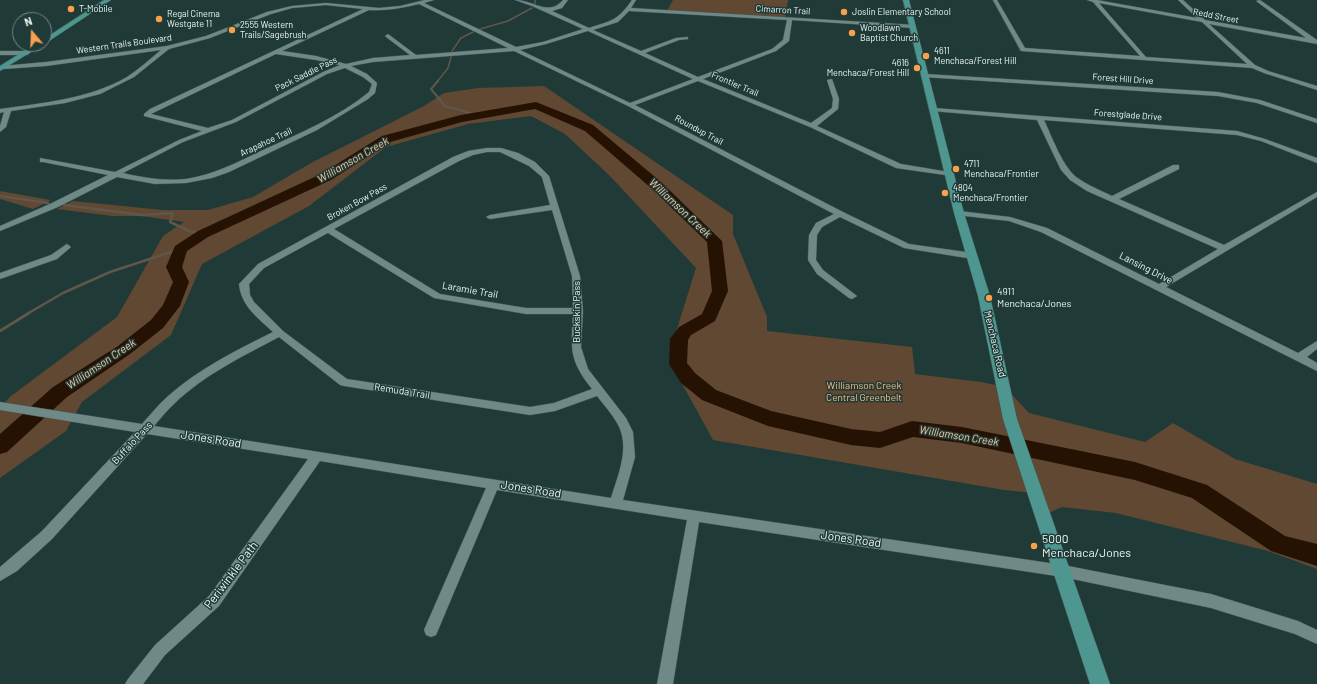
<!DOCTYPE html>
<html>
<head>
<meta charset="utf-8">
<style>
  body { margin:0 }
  #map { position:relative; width:1317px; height:684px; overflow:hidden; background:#203a37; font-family:Barlow,sans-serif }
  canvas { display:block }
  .north { position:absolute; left:12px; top:12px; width:40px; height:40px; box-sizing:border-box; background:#203a37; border:1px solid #708683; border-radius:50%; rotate:341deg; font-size:11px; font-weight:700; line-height:16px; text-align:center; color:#e8f7f5 }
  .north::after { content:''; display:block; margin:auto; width:14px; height:18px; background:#f9a04c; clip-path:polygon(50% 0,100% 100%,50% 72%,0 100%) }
</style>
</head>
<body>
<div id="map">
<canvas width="1317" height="684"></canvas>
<div class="north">N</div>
</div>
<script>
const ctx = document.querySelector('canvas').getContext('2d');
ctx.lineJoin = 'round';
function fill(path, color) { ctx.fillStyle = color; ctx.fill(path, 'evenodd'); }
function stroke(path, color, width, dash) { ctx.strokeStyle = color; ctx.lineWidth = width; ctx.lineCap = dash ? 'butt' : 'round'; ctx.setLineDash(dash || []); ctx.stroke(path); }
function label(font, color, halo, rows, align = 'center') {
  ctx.font = font + ' Barlow,sans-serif'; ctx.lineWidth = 3; ctx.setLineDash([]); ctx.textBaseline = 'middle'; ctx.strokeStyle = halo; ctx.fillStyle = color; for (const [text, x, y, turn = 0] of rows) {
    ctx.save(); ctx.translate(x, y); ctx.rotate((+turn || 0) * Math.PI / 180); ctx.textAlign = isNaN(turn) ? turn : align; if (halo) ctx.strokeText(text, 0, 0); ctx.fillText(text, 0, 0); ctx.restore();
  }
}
const green = new Path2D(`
  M673,0H788L785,18L667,11Z
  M544,86L733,215V234L767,317V331L912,347L915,374L981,382L1005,387L1029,413L1145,442L1173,423L1235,459L1317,484V569L1268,551L1116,513L1062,507L1042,516L1034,493L1004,490L713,440L673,367L671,348L696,268L609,175L565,134L531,116L468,124L386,147L309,206L202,264L171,335L82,402L66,431L0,478V407L11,396L117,317L163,236L184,222L141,216H112L57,209L73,201L163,210H208L253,197L311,163L424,106L444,93L478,88Z
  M0,191L51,200L33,209L0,199Z`);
const streamFar3 = new Path2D(`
  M535,0V4
  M480,29L508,21L532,8
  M452,51L461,38L473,32
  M437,82L448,68L451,57`);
const streamFar2 = new Path2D(`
  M438,81L431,89L445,106L477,115`);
const streamFar1 = new Path2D(`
  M0,196L48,203
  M64,205L142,215L173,213L170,222L189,231L203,234
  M27,314L63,293L110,272L180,249`);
const stream = new Path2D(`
  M0,331L29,313`);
const river = new Path2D(`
  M536,102L593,125L661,182L722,241L728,291L715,321L691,335L688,340L687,363L695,373L716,390L771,411L851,429L880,432L912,421L962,427L1135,462L1207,485L1285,536L1317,544V566L1271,551L1192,498L1135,480L962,443L913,437L880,448L851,445L768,426L702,400L681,383L669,364L670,339L679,327L702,314L712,291L707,242L651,188L585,131L535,109L462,122L390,142L331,180L208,237L187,251L182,267L189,282L180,306L163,328L130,354L67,397L7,452L0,454V434L53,387L118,346L151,320L163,305L173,282L166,267L175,246L198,231L321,174L382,136L461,115Z`);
const minor = new Path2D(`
  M425,0H434L424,3L516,47L543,42L583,29L532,6L515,0C534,0 548,17 563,0H568L562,8L552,11L589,28C613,20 617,21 632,0H636L631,8L915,25L913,28L792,20L789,41L776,51L703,79L811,123L832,108L833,99L827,80L832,79L839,99L838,109L817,126L901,164L949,172L953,174L952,176L896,168L810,127L698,81L635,105L843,212L909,244L973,253L977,256L973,259L904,248L840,217L822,227L817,235L816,260L823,270L857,296L852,299L849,298L817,274L808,260L809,235L816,223L834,214L628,106L514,51L373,62L351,66L367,74L377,83L375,93L368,99L317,130L229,172L212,178L186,183L155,184L117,177L58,207L0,231V226L52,203L108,175L43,162H40V158L115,172L179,140L202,131L144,116V114L150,109L363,9L326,5L292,8L271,14L210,38L169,49L134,77L100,94L65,103L11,111L6,127L0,132V126L4,112L0,113V109C43,103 89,99 127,77C139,69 150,59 161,50L46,66L4,69L1,67L2,66L46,62L167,46L206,36L267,12L292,6L326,3L379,8L400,6ZM419,4L508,48L416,55L388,34L385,36L386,37L410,55L373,58L346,64L316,56L282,51L369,10C386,11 402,8 419,4ZM629,11L787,20L783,40L772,49L698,77L645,53L679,40L688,39V37L676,38L641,51L593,30L618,22ZM588,31L693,79L630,103L520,50L546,44ZM276,54L316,60L340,65L323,72L232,120L208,128L151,114ZM345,68L363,77L372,84L369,92C339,117 298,134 263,150C238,162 213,175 186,179C164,181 144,178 123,173L183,142L236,122L327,74Z
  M993,0H997L1025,48L1140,56L1093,2L1087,0H1097L1197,18L1178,0H1183L1205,20L1306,38L1256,1L1260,0L1317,40V44L1209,24L1255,65L1268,71L1317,86V90L1264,73L1252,68L1021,51ZM1099,3L1202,22L1247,64L1146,57Z
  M0,51H27L30,53L27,55H0Z
  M925,74L1218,92L1260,100L1317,119V123L1257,103L1218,96L923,77V75Z
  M934,108L1237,131L1265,139L1317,158V163L1261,141L1237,135L1044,120C1052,137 1062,165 1076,177C1087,185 1100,190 1112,196L1173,165H1179V169L1119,199L1224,245L1317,192V197L1166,287L1298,353L1317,341V349L1307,357L1317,363V371L1041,232L1009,221L956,215V211H959L1010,217L1047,228L1159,284L1218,249L1087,191L1070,180L1061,170L1037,120L932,111L931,110Z
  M487,148H501L518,153L535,162L549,176L580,276L583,311L581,347L588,369L626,418L633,432L635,457L623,500L1063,565L1211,594L1298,621L1317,630V644L1295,634L1211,608L1063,577L699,522L673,684H657L687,520L497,490L436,635L431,637L426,635L424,630L486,488L320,461L219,606L165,655L143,684H125L128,679L155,645L209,596L308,459L147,434L52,539L17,571L0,581V567L42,531L135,432L0,410V402L142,424C150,415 158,405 167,397C198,369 237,350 273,332C258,318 241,306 239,284L258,264L453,157L468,151ZM487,152H500L529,166L542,177L550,205L490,215L486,217L490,219L552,210L572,276L573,308H526L440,294L334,229L459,161L473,155ZM328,233L434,298L526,314H573C571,350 569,360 592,389L554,403L530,407L347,379L283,331L254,302L250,295L249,284L264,268ZM279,337L340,385L344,386L530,415L555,411L597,396C604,405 612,414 617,423C631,446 618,475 611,498L154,426C161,418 167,410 175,403C204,375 243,356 279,337Z
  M67,244L71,247L57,259L0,279V273L51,255Z`);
const major = new Path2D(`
  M104,0H111L46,43L44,44V39Z
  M903,0H909L964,213L990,296L1017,419L1110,684H1090L1003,419L978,296L954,213Z
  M35,44H44L0,71V66Z`);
const markers = [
  [71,9,4,"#f9a04c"],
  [844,12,4,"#f9a04c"],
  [159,19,4,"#f9a04c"],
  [232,30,4,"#f9a04c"],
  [852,33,4,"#f9a04c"],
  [926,56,4,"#f9a04c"],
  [917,68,4,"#f9a04c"],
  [956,169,4,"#f9a04c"],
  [945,193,4,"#f9a04c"],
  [989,298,4,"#f9a04c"],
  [1034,546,4,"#f9a04c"]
];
const farPoinames = [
  ["T-Mobile",79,9],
  ["Joslin Elementary School",852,12],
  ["Regal Cinema",167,14],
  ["Westgate 11",167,24],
  ["2555 Western",240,25],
  ["Trails/Sagebrush",240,35],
  ["Woodlawn",860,28],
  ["Baptist Church",860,38],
  ["4611",934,51],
  ["Menchaca/Forest Hill",934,61],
  ["4616",909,63,"right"],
  ["Menchaca/Forest Hill",909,73,"right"],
  ["4711",964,164],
  ["Menchaca/Frontier",964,174],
  ["4804",953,188],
  ["Menchaca/Frontier",953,198]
];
const farStreetnames = [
  ["Cimarron Trail",783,10,3],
  ["Redd Street",1216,16,11],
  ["Western Trails Boulevard",124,44,-8],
  ["Pack Saddle Pass",306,74,-26],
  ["Forest Hill Drive",1123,79,4],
  ["Frontier Trail",735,84,23],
  ["Forestglade Drive",1128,115,4],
  ["Roundup Trail",699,130,28],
  ["Arapahoe Trail",266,142,-25],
  ["Broken Bow Pass",357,202,-29]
];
const streetNames = [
  ["Lansing Drive",1146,268,27],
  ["Laramie Trail",470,290,10],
  ["Buckskin Pass",577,312,-90],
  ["Menchaca Road",995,344,77],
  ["Remuda Trail",402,391,9],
  ["Buffalo Pass",132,443,-47]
];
const poiNames = [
  ["4911",997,292],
  ["Menchaca/Jones",997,304]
];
const parkNames = [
  ["Williamson Creek",864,386],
  ["Central Greenbelt",864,398]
];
const waterNames = [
  ["Williamson Creek",353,160,-30],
  ["Williamson Creek",680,208,43],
  ["Williamson Creek",101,364,-34],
  ["Williamson Creek",959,436,9]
];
const nearStreetnames = [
  ["Jones Road",211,439,9],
  ["Jones Road",531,489,9],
  ["Jones Road",851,539,8],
  ["Periwinkle Path",231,575,-53]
];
const nearPoinames = [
  ["5000",1042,539],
  ["Menchaca/Jones",1042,553]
];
fill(green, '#604833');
stroke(streamFar3, '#60574b', 1.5);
stroke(streamFar2, '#60574b', 2);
stroke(streamFar1, '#60574b', 2.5);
stroke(stream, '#60574b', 3);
fill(river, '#251202');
stroke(minor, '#425956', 1);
stroke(major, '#425956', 1);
fill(minor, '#6f8a86');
fill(major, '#4d9790');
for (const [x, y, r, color] of markers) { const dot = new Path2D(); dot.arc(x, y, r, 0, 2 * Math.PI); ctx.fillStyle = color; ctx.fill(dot); stroke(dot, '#203a37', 1.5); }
label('9px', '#e8f7f5', '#203a37', farPoinames, 'left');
label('9px', '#e8f7f5', '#203a37', farStreetnames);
label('10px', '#e8f7f5', '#203a37', streetNames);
label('10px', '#e8f7f5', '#203a37', poiNames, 'left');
label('10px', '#fbbc85', '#203a37', parkNames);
label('italic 11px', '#fcc89d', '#203a37', waterNames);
label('12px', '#e8f7f5', '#203a37', nearStreetnames);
label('12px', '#e8f7f5', '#203a37', nearPoinames, 'left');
</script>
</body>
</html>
